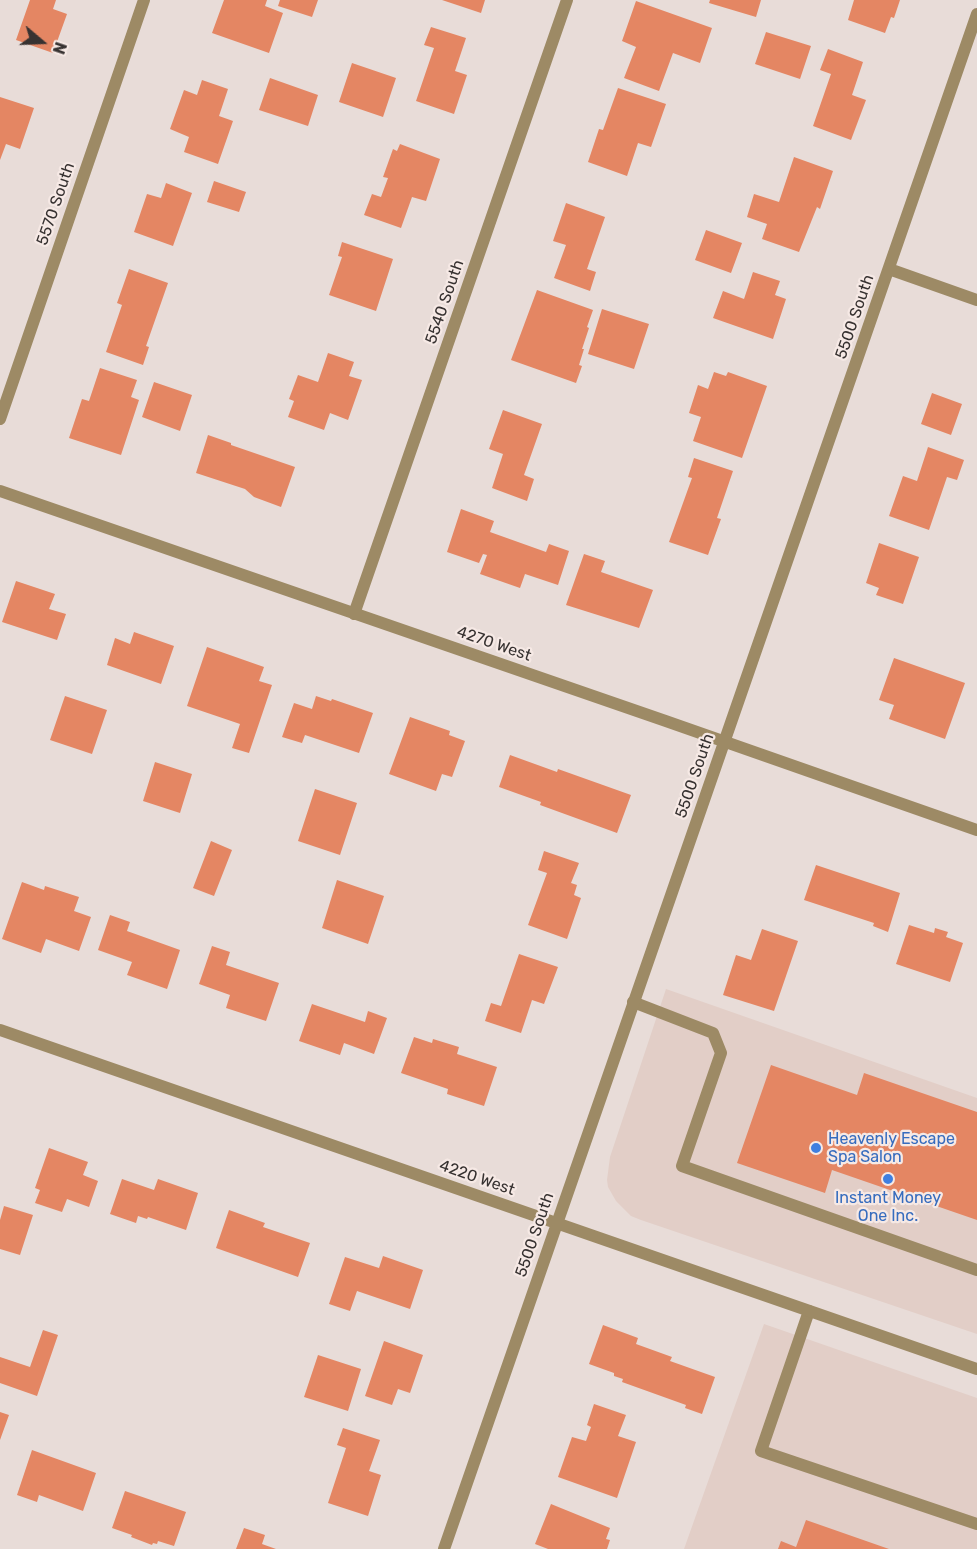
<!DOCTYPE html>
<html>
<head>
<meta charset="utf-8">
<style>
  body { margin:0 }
  #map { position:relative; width:977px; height:1549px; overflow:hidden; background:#e8dcd8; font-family:Rubik,sans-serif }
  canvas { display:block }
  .north { position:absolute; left:12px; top:12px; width:60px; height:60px; -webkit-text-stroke:4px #f6e9e5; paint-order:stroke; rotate:109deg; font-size:16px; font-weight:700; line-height:24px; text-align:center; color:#373231 }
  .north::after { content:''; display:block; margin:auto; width:21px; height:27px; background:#373231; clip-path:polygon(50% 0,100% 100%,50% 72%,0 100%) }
</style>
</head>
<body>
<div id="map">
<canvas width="977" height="1549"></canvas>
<div class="north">N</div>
</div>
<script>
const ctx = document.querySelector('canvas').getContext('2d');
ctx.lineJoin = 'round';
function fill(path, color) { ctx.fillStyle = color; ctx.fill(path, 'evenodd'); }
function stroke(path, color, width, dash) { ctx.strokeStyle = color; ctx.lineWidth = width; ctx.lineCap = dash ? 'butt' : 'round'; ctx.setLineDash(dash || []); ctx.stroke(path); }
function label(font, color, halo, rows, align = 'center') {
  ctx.font = font + ' Rubik,sans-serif'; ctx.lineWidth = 4.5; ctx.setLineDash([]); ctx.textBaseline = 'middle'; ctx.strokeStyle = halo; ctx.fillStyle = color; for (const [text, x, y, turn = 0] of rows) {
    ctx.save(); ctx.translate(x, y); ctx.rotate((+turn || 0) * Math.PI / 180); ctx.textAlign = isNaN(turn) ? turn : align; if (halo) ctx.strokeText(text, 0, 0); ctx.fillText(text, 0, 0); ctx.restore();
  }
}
const built = new Path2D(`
  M666,989L977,1098V1334L641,1220L631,1216L616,1201L608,1187L607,1180L610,1157Z
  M764,1324L977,1398V1549H684Z`);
const building = new Path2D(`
  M30,0H56L53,9L67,14L53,53L16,40Z
  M224,0H267L265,6L283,13L269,53L212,33Z
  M280,0H318L312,17L278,6Z
  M442,0H485L481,13Z
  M710,0H761L756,17L709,3Z
  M854,0H900L894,18L891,17L885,33L848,20Z
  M636,1L712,28L700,63L673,53L659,91L624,78L636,47L622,41Z
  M431,27L466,38L455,71L467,75L454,114L416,101L434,48L424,45Z
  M766,32L811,46L800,79L755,64Z
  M828,49L863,62L852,95L866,100L851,140L813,126L831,74L820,70Z
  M352,63L396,78L383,117L339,102Z
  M270,78L318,95L308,126L259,110Z
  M202,80L228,89L219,116L233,121L218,164L184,152L189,137L170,129L184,90L197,95Z
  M618,88L666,104L651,147L638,143L627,176L588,162L599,129L603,130Z
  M0,97L34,108L20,149L6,144L0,160Z
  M400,144L440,159L426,201L412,197L401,228L364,215L372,194L381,197L388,178L383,177L393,149L397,151Z
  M794,157L833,171L820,209L817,207L799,252L762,239L767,224L747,217L754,194L779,202Z
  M214,181L246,192L239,212L207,202Z
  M166,183L192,193L173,246L134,232L147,194L161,198Z
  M566,203L605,217L587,269L596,272L590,291L554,278L566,245L553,241Z
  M706,230L742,243L731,273L695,260Z
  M342,242L393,259L376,311L329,295L342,257L338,256Z
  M129,269L168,283L146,346L149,347L143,365L106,352L122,305L117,303Z
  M753,272L780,281L775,295L786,299L773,339L713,318L723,291L744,299Z
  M537,290L593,310L587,327L589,328L582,349H584L579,365L582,366L576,383L511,360Z
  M602,309L649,324L634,369L588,354Z
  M328,353L354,362L349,376L362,380L348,420L330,413L324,430L288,417L294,401L289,399L298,375L318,382Z
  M100,368L137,380L131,397L139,400L121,455L69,438L82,399L89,401Z
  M714,372L726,376L728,372L767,386L742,458L693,441L701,417L689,413L698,385L708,389Z
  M154,382L192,395L180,431L142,417Z
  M932,393L962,404L951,435L921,424Z
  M503,410L542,424L524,475L534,479L527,501L492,488L503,454L489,449Z
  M208,435L231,443V445L295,467L281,507L254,497L245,489L196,473Z
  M928,447L964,460L957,480L947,477L929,530L889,516L903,476L917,481Z
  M694,458L733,471L717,518L721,519L708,555L669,542L692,478L688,477Z
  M461,509L494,521L490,532L546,552L549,544L569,551L558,585L525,574L520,588L480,574L487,555L483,554L479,563L447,552Z
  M879,543L919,557L903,604L876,595L879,588L866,583Z
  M584,554L605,561L601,572L653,590L639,628L566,605Z
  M16,581L55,594L49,609L66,614L57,640L2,622Z
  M134,632L174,646L161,684L107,665L115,638L130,644Z
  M207,647L264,667L259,681L272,685L249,753L232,748L240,724L187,706Z
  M894,658L965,683L945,739L889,719L894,705L879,700Z
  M65,696L107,710L92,754L50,740Z
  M316,696L331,701L332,699L373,713L359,753L305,735L302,743L282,737L294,703L312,709Z
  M410,717L450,731L449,735L465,741L452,777L442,774L436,791L389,774Z
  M510,755L557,772L558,769L631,795L617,833L540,805L541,802L499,787Z
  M155,762L192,774L180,813L143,801Z
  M315,789L357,803L340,855L298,841Z
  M211,841L232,850L214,896L193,888Z
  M544,851L579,863L571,883L577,885L574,895L581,898L567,939L528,925L547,873L538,870Z
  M816,865L900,893L888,932L873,926L874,923L804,900Z
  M337,880L384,896L368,944L322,928Z
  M22,882L44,890L45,886L79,897L74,911L91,917L79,951L46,939L41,953L2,939Z
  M110,915L130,922L127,931L180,950L167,989L127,975L132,962L98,950Z
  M909,925L934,933L935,928L948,932L946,937L963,943L950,982L896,964Z
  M762,929L798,941L774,1011L723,995L736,955L751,960Z
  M212,946L230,952L226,965L279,983L266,1021L226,1008L230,995L199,984Z
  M519,954L558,967L544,1004L532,1000L521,1033L485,1021L491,1003L501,1006Z
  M312,1004L365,1022L368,1011L387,1018L374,1054L344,1043L340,1055L299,1041Z
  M414,1037L432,1043L433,1039L459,1047L457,1054L497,1067L484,1106L447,1094L448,1089L401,1073Z
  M771,1065L857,1095L864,1073L977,1112V1220L832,1170L825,1193L737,1163Z
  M49,1148L88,1162L83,1175L98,1181L89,1207L67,1199L62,1212L35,1203L40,1190L35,1188Z
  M122,1179L154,1190L158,1179L198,1193L186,1230L148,1217L147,1219L138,1216L136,1223L110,1214Z
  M4,1206L33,1215L20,1255L0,1249V1220Z
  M229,1210L265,1223L263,1227L310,1243L298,1277L216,1248Z
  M383,1256L423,1270L410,1309L357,1291L350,1311L329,1304L345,1257L379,1268Z
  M603,1325L638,1338L636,1344L672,1357L670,1361L715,1377L702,1414L685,1408L686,1405L622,1382L623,1379L614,1376V1373L589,1364Z
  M43,1330L58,1335L37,1396L0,1383V1357L30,1367Z
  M384,1341L423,1355L410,1393L398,1389L392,1405L365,1396Z
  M318,1355L361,1369L348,1411L304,1397Z
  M594,1404L626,1415L618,1436L636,1442L617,1498L558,1477L572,1437L586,1441L591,1427L587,1425Z
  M0,1412L9,1415L0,1440Z
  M343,1428L380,1440L369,1471L381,1475L368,1516L328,1503L346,1448L337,1445Z
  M32,1450L96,1473L83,1511L39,1495L37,1502L17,1495Z
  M125,1491L186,1512L174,1546L158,1541L157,1544L153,1543L152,1545L131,1537L132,1535L112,1528Z
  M551,1504L610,1528L606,1539L610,1540L607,1549H548L535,1544Z
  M806,1520L889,1549H778L781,1541L796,1547Z
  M244,1528L265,1535L262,1544L276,1549H236Z`);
const lane = new Path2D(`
  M633,1002L713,1033L721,1053L682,1166L977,1270
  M809,1311L761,1451L977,1524`);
const street = new Path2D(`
  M889,269L977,300
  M0,419L144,0
  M0,491C325,604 652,715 977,830
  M354,614L567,0
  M0,1030L977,1369
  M444,1549L977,14`);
const markers = [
  [816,1148,6,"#3f7fe0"],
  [888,1179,6,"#3f7fe0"]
];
const streetNames = [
  ["5570 South",56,204,-71],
  ["5540 South",445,302,-71],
  ["5500 South",855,317,-71],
  ["4270 West",494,644,19],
  ["5500 South",695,776,-71],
  ["4220 West",477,1178,19],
  ["5500 South",535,1235,-71]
];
const shopNames = [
  ["Heavenly Escape",828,1139],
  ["Spa Salon",828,1157],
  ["Instant Money",888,1198,"center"],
  ["One Inc.",888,1216,"center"]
];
fill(built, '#e2cec7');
fill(building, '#e48663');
stroke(lane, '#9d8a65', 12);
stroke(street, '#9d8a65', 12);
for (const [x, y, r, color] of markers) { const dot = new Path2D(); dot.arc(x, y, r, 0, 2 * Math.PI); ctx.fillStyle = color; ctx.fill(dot); stroke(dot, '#f6e9e5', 2); }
label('16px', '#373231', '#f6e9e5', streetNames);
label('16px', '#366cbe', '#f6e9e5', shopNames, 'left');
</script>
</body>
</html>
